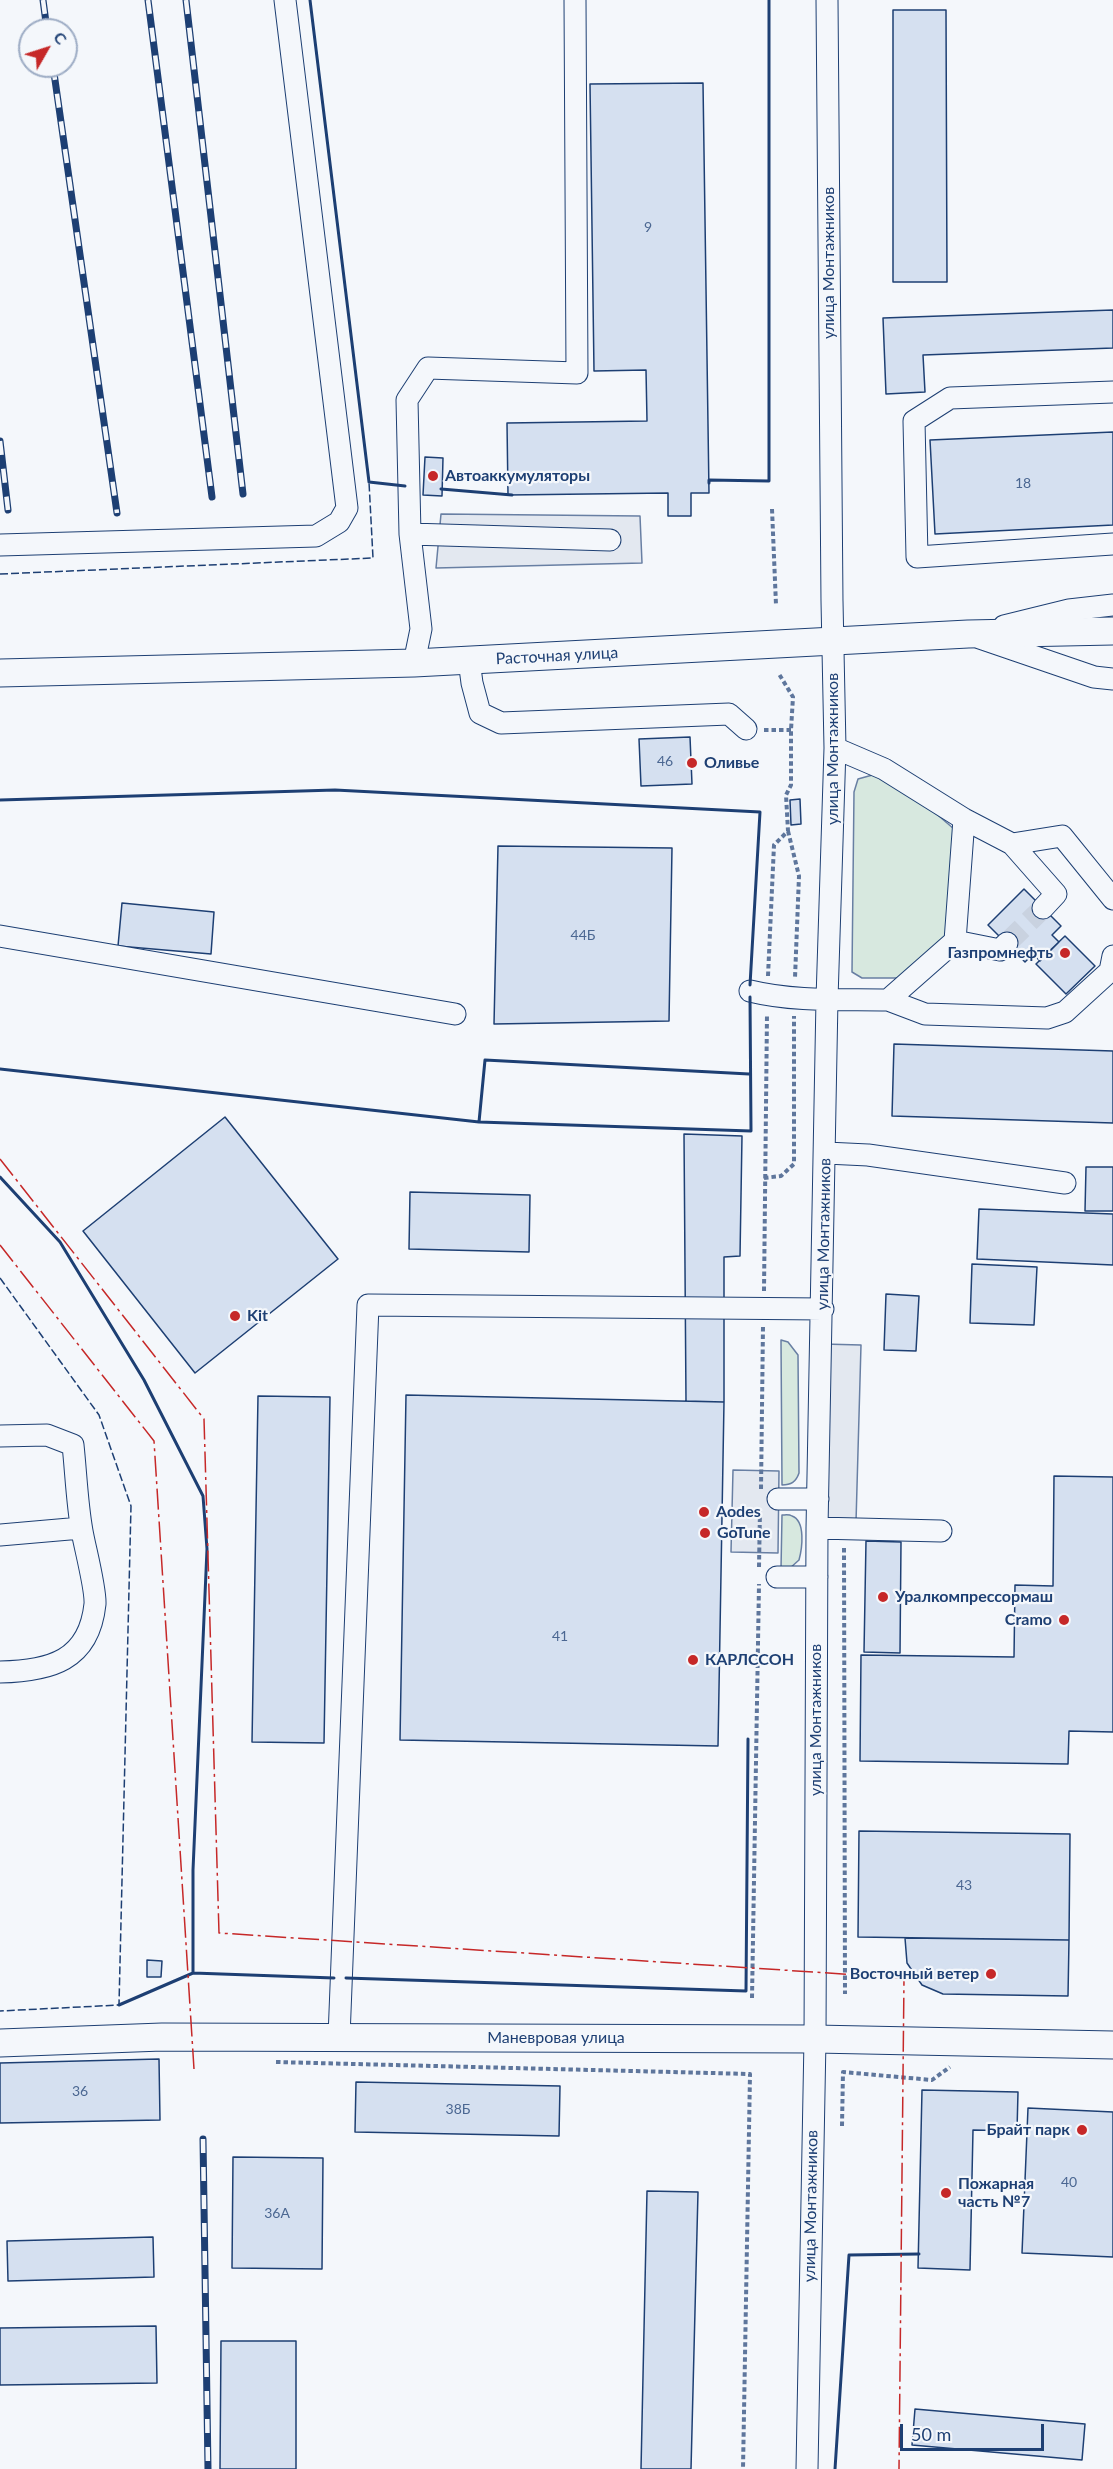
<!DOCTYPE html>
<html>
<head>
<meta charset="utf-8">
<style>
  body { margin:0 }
  #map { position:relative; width:1113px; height:2469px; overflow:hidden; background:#f4f7fb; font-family:Lato,sans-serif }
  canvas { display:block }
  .north { position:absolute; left:18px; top:18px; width:60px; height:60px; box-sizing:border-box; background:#f4f7fb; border:2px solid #9eadc5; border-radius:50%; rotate:51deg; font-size:16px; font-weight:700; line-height:24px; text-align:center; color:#1d3f73 }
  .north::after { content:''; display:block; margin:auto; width:21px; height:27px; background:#c62828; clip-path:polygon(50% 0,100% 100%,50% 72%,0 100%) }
  .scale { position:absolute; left:900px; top:2424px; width:144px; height:27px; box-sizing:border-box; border:3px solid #1d3f73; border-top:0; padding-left:8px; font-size:18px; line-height:21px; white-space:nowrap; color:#1d3f73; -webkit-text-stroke:4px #f4f7fb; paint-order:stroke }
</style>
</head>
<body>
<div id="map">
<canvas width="1113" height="2469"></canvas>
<div class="north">С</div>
<div class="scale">50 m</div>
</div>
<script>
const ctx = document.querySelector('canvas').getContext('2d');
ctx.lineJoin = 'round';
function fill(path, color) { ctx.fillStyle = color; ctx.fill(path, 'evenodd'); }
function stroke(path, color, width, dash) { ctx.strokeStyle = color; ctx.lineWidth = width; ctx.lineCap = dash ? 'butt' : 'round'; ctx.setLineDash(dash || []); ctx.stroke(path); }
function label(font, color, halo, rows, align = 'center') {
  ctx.font = font + ' Lato,sans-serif'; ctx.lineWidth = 4.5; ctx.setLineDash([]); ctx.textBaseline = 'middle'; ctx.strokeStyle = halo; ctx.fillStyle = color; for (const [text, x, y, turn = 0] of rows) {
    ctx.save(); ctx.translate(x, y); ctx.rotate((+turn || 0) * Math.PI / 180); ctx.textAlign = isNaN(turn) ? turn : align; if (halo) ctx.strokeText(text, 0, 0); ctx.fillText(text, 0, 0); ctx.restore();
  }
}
const green = new Path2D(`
  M876,774L912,793L954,829L953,930L902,978H862L852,972L854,792L858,779Z
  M781,1340L788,1342L798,1355L799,1473C796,1482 791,1485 782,1485Z
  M782,1515C785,1515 789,1514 792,1516C806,1521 802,1549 799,1560L789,1569H781Z`);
const parking = new Path2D(`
  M441,514L640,516L642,563L436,568Z
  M823,1344L861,1345L856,1522L817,1521Z
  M733,1470L779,1471L778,1553L731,1552Z`);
const building = new Path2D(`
  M893,10H946L947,282H893Z
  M703,83L709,493H691V516H668V493L508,495L507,423L647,421L646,370L594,371L590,84Z
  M1113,310V348L923,355L925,392L886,394L883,318Z
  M1113,432V525L935,534L930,440Z
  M425,457L443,458L442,496L423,495Z
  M690,737L692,784L641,786L639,739Z
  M800,799L801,824L791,825L790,800Z
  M498,846L672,848L669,1021L494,1024Z
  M1024,889L1061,926L1052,935L1059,942L1040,961L1033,954L1025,962L988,925Z
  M122,903L214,912L211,954L118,946Z
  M1065,936L1095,966L1066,994L1036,964Z
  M894,1044L1113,1051V1123L892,1116Z
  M225,1117L338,1259L195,1373L83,1231Z
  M684,1134L742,1136L740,1256L724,1257V1402L686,1401Z
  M1086,1167H1113V1211H1085Z
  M410,1192L530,1195L529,1252L409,1249Z
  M979,1209L1113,1214V1265L977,1259Z
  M972,1264L1037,1267L1034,1325L970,1323Z
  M886,1294L919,1296L916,1351L884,1350Z
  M406,1395L724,1402L718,1746L400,1740Z
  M258,1396L330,1397L324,1743L252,1742Z
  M1054,1476L1113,1477V1732L1069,1731L1068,1764L860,1761L861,1655L1014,1657L1015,1585L1053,1586Z
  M866,1541L901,1542L900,1653L864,1652Z
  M859,1831L1070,1834L1069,1940L858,1937Z
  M905,1938L1069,1940L1068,1996L943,1994L922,1985L907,1963Z
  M147,1960L162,1961L161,1977H147Z
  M159,2059L160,2120L0,2123V2063Z
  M356,2082L560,2086L559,2136L355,2132Z
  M922,2090L1018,2092L1017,2131L973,2130L970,2270L918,2268Z
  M1028,2108L1113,2112V2257L1022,2253Z
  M233,2157L323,2158L322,2269L232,2268Z
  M647,2191L698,2192L691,2469H641Z
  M153,2237L154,2277L8,2281L7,2241Z
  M156,2326L157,2383L0,2385V2328Z
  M221,2341H296V2469H220Z
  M915,2409L1085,2424L1082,2460L912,2445Z`);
const minorTunnel = new Path2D(`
  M1007,943L1043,908`);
const path = new Path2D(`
  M772,509L776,605
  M764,730H791
  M788,831L799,876L795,978
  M768,976L774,845L788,831L786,795L791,785V730L793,697L779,674
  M764,1178L781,1176L794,1164V1016
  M764,1291L767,1014
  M761,1489L763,1326
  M844,1548L845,1994
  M759,1567L760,1509
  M752,1998L759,1584
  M276,2062L750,2074L743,2469
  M842,2126L843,2072L932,2080L950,2067`);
const minor = new Path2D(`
  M1113,392L950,398L914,421L917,557L1113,544
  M410,534L407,400L428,368L577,373L575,0
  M0,545L316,536L339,522L347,508L285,0
  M1004,626L1069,610L1113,605
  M980,638L1094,677L1113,679
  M469,660L472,683L480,713L501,723L729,714L746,729
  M414,663L421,629L410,534L610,540
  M835,748L884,769L964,819L1012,844L1056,894L1043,908
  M1012,844L1062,836L1113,899
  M0,936L455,1014
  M955,941L964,819
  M750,991C795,1002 843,999 888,1000L955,941L1000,950L1007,943
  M888,1000L925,1014L1047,1018L1065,1012L1110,971L1113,956
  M826,1153L868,1155L1065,1183
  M0,1436L47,1435L73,1445C76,1473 77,1503 82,1531C85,1548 96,1589 95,1604C89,1661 50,1671 0,1672
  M778,1499H818
  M817,1528L941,1531
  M0,1535L81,1528
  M777,1577H817
  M339,2037L368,1305L823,1309
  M807,2469L815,2039L817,1528L827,999L835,748L832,601L827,0`);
const major = new Path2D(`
  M0,673L414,663L968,634L1113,631
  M0,2043L162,2037L815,2039L1113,2045`);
const rail = new Path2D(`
  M43,0L47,30
  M148,0L212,497
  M186,0L243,494
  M53,66L117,513
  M0,441L8,510
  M203,2139L208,2469`);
const fence = new Path2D(`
  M0,574L373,558L369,482L310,0
  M0,1278L99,1415L131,1506L119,2005L0,2011`);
const wall = new Path2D(`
  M310,0L369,482L405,486
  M709,483V480L769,481V0
  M441,489L512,495
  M0,800L335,790L760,812L750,985
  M0,1069L479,1122L751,1131L750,997
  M479,1122L485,1060L749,1074
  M0,1177L60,1242L144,1380L203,1496L207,1549L193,1870V1973L334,1978
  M346,1978L746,1991L748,1739
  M119,2005L193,1973
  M835,2469L849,2255L919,2254`);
const power = new Path2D(`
  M0,1159L204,1419L219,1933L904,1978L899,2469
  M0,1245L154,1441L194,2069`);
const markers = [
  [433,476,6,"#c62828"],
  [692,763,6,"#c62828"],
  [1065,953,6,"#c62828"],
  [235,1316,6,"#c62828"],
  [704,1512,6,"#c62828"],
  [705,1533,6,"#c62828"],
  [883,1597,6,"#c62828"],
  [1064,1620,6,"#c62828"],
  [693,1660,6,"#c62828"],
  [991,1974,6,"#c62828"],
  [1082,2130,6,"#c62828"],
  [946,2193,6,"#c62828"]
];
const numberNames = [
  ["9",648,227],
  ["18",1023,483],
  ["46",665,761],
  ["44Б",583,935],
  ["41",560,1636],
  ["43",964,1885],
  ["36",80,2091],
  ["38Б",458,2109],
  ["40",1069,2182],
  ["36А",277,2213]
];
const streetNames = [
  ["улица Монтажников",829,263,-90],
  ["Расточная улица",557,656,-3],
  ["улица Монтажников",833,749,-90],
  ["улица Монтажников",824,1234,-89],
  ["улица Монтажников",816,1720,-90],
  ["Маневровая улица",556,2038],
  ["улица Монтажников",811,2206,-89]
];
const poiNames = [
  ["Автоаккумуляторы",445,476],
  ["Оливье",704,763],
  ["Газпромнефть",1053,953,"right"],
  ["Kit",247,1316],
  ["Aodes",716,1512],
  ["GoTune",717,1533],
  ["Уралкомпрессормаш",895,1597],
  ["Cramo",1052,1620,"right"],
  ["КАРЛССОН",705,1660],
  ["Восточный ветер",979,1974,"right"],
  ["Брайт парк",1070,2130,"right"],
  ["Пожарная",958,2184],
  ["часть №7",958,2202]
];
fill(green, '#d7e8df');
stroke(green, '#687fa3', 1.5);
fill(parking, '#e3e8f0');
stroke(parking, '#687fa3', 1.5);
fill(building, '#d5e0f0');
stroke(building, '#1d3f73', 1.5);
stroke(minorTunnel, '#c9d2e0', 21, [21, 10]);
stroke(minor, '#1d3f73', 23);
stroke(major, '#1d3f73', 29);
stroke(path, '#5e769c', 4, [4.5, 3]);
stroke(minor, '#f4f7fb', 21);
stroke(major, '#f4f7fb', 27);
stroke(rail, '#1d3f73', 7);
stroke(rail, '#f4f7fb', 4.5, [14]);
stroke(fence, '#1d3f73', 1.5, [8, 3]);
stroke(wall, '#1d3f73', 3);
stroke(power, '#c62828', 1.5, [21, 4.5, 3, 4.5]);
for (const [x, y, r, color] of markers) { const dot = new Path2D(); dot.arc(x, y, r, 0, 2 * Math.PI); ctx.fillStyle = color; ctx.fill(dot); stroke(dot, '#f4f7fb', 2); }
label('14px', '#4b6792', null, numberNames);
label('16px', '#1d3f73', '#f4f7fb', streetNames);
label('bold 16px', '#1d3f73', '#f4f7fb', poiNames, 'left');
</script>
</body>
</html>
